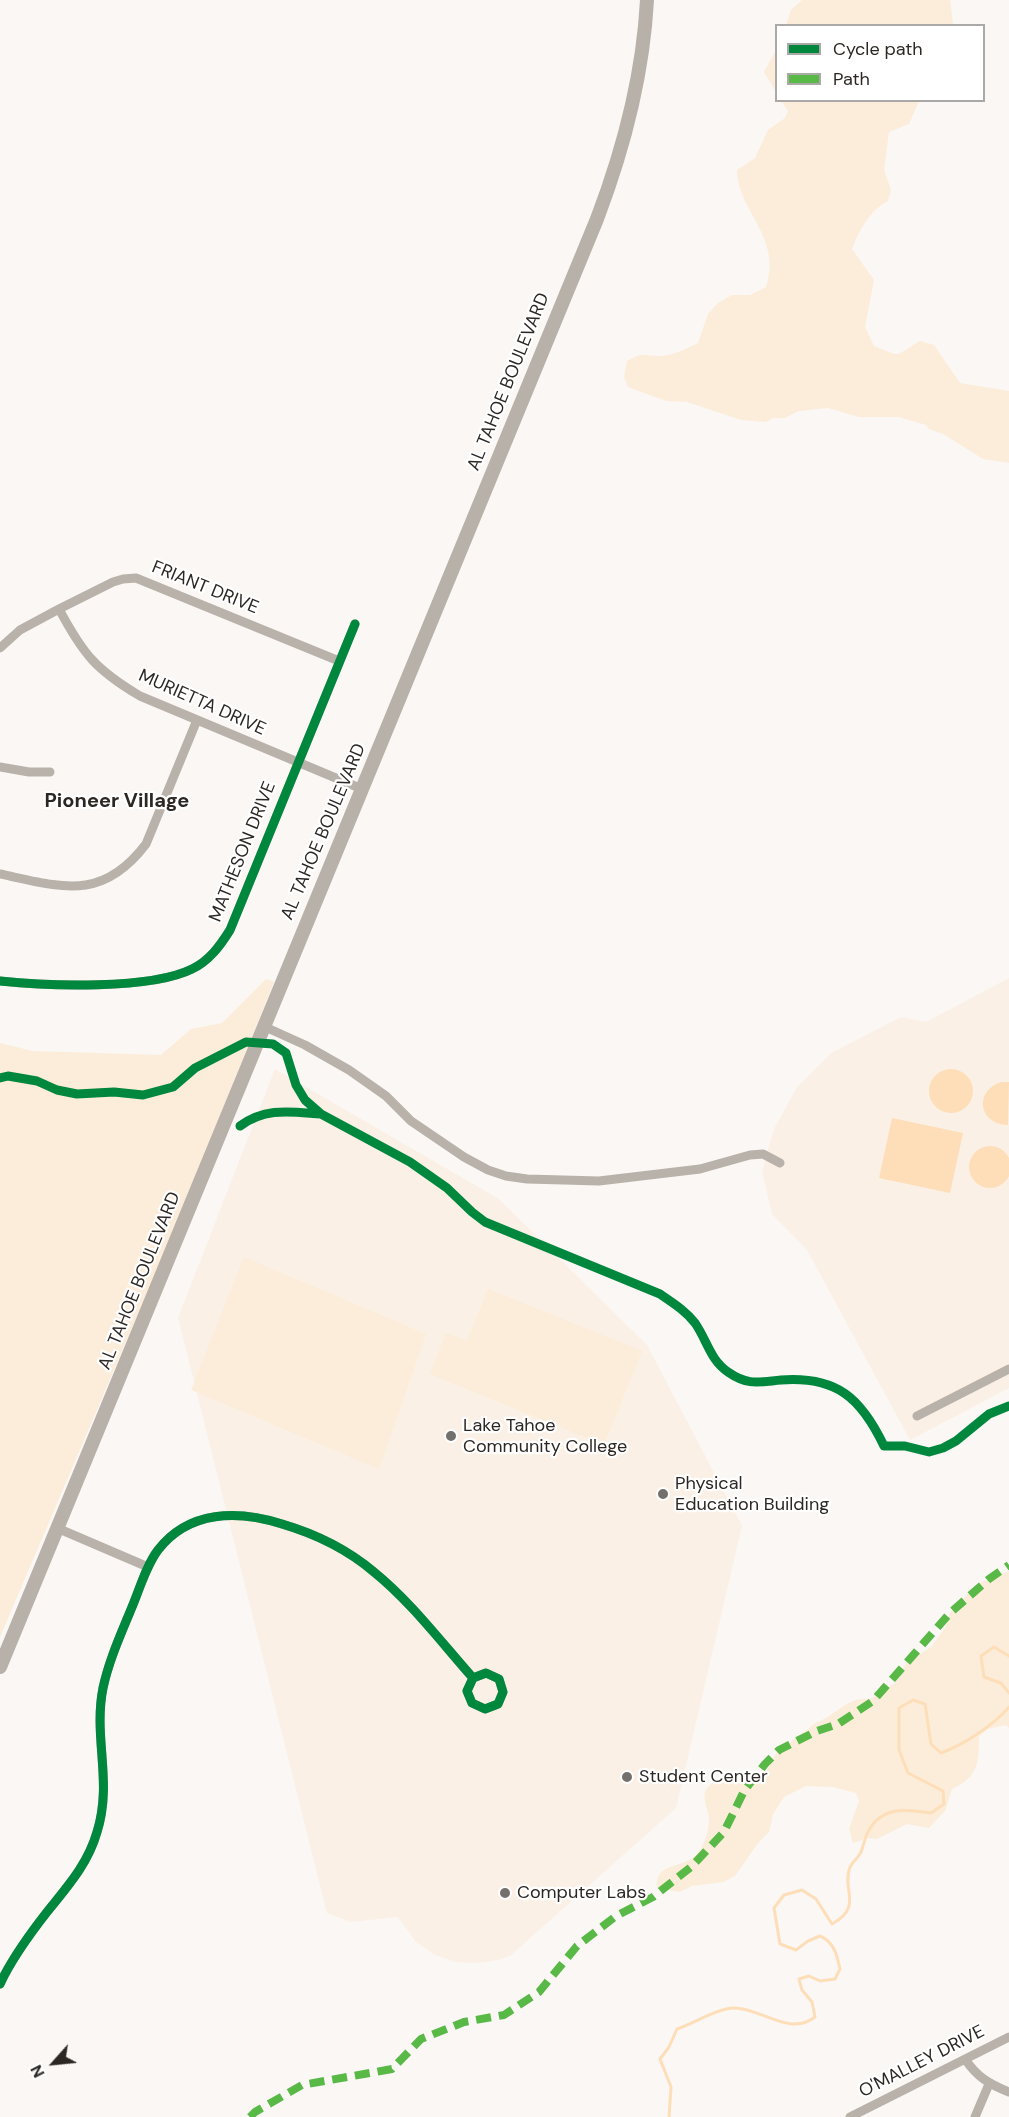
<!DOCTYPE html>
<html>
<head>
<meta charset="utf-8">
<style>
  body { margin:0 }
  #map { position:relative; width:1009px; height:2117px; overflow:hidden; background:#faf7f4; font-family:"DM Sans",sans-serif }
  canvas { display:block }
  .legend { position:absolute; left:775px; top:24px; width:210px; height:78px; box-sizing:border-box; background:#fff; border:2px solid #aba9a7; margin:0; padding:8px 10px; list-style:none; font-size:18px; color:#2c2723 }
  .legend li { display:flex; align-items:center; gap:12px; height:30px }
  .legend b { width:30px; border:2px solid #aba9a7 }
  .north { position:absolute; left:24px; top:2033px; width:60px; height:60px; -webkit-text-stroke:4px #fff; paint-order:stroke; rotate:243deg; font-size:16px; font-weight:700; line-height:24px; text-align:center; color:#2c2723 }
  .north::after { content:''; display:block; margin:auto; width:21px; height:27px; background:#2c2723; clip-path:polygon(50% 0,100% 100%,50% 72%,0 100%) }
</style>
</head>
<body>
<div id="map">
<canvas width="1009" height="2117"></canvas>
<ul class="legend">
<li><b style="height:8px;background:#00873e"></b>Cycle path</li>
<li><b style="height:8px;background:#58b947"></b>Path</li>
</ul>
<div class="north">N</div>
</div>
<script>
const ctx = document.querySelector('canvas').getContext('2d');
ctx.lineJoin = 'round';
function fill(path, color) { ctx.fillStyle = color; ctx.fill(path, 'evenodd'); }
function stroke(path, color, width, dash) { ctx.strokeStyle = color; ctx.lineWidth = width; ctx.lineCap = dash ? 'butt' : 'round'; ctx.setLineDash(dash || []); ctx.stroke(path); }
function label(font, color, halo, rows, align = 'center') {
  ctx.font = font + ' "DM Sans",sans-serif'; ctx.lineWidth = 4.5; ctx.setLineDash([]); ctx.textBaseline = 'middle'; ctx.strokeStyle = halo; ctx.fillStyle = color; for (const [text, x, y, turn = 0] of rows) {
    ctx.save(); ctx.translate(x, y); ctx.rotate((+turn || 0) * Math.PI / 180); ctx.textAlign = isNaN(turn) ? turn : align; if (halo) ctx.strokeText(text, 0, 0); ctx.fillText(text, 0, 0); ctx.restore();
  }
}
const built = new Path2D(`
  M1009,978V1388L910,1440L807,1250L772,1214L762,1171L774,1129L797,1087L831,1053L901,1017L926,1022Z
  M275,1069L499,1199L647,1345L742,1526L676,1808L510,1956L498,1960L478,1963L455,1962L435,1955L416,1942L398,1917L351,1922L327,1913L178,1318Z`);
const green = new Path2D(`
  M802,0H950L953,24V26L786,25L791,10Z
  M776,50V92L764,72Z
  M781,101H919L909,124L889,132L884,170L891,190L888,201C871,209 858,232 852,249L874,280L865,327L874,346L894,354H899L920,341L934,345L960,383L1009,391V463L983,459L943,434L929,429L926,425L899,417H859L828,408L799,411L785,418H773L766,422L741,420L687,402L666,401L628,387L624,377L627,361C645,351 642,356 660,356C674,355 686,349 698,343L708,314L718,303L732,295H750L766,287C783,238 737,210 737,170L755,158L768,130L785,118L788,111Z
  M266,979L274,982L180,1215L0,1637V1043L33,1051L161,1055L191,1029L222,1023Z
  M244,1257L426,1334L379,1469L191,1390Z
  M488,1289L642,1351L604,1445L430,1374L446,1333L467,1341Z
  M1009,1571V1728L1006,1725L988,1729L979,1736C979,1764 978,1777 952,1789L945,1811L929,1828L907,1824L877,1839L868,1838L853,1843L849,1829L859,1801L856,1793L833,1787L806,1786L784,1797L773,1814L769,1832L758,1843L735,1876L723,1882L692,1886L680,1892L657,1888C654,1860 686,1870 699,1852C704,1845 709,1831 709,1821C710,1807 694,1792 717,1780C724,1776 732,1775 739,1772L745,1778L754,1779L767,1770L777,1752L817,1722C837,1715 847,1696 870,1699L895,1683L906,1663L931,1647L945,1628L950,1613L977,1584Z`);
const water = new Path2D(`
  M929 1091a22 22 0 1 1 44 0a22 22 0 1 1-44 0Z
  M1001,1082H1009L1008,1125C979,1124 973,1092 1001,1082Z
  M892,1118L963,1133L950,1193L879,1178Z
  M969 1167a21 21 0 1 1 42 0a21 21 0 1 1-42 0Z`);
const stream = new Path2D(`
  M1009,1656L994,1647L981,1656L984,1677L1001,1683L1009,1693
  M669,2117L671,2087L660,2059L669,2047L677,2029C693,2024 718,2008 734,2008C762,2008 789,2037 815,2017L812,2002L802,1990L799,1979L809,1976L820,1981L835,1979L840,1969C837,1955 834,1942 820,1936L808,1941L796,1950L780,1944L774,1908L784,1895L802,1890L816,1899L832,1924C864,1906 841,1890 850,1867C853,1861 859,1857 861,1852C864,1845 865,1836 869,1830C883,1806 907,1809 931,1813L944,1804L943,1791L908,1773L899,1750V1708L913,1700L925,1704L931,1744L941,1753C963,1745 994,1725 1009,1707`);
const minor = new Path2D(`
  M59,609C83,654 96,670 140,696L362,789
  M0,648L20,630L59,609L113,582L123,579L136,578L339,661
  M0,767L29,772H50
  M0,874C62,887 102,902 146,844L197,720
  M0,981C47,986 150,990 192,969C209,961 220,946 230,930L355,624
  M263,1026L305,1045L349,1070L386,1096L411,1121L464,1157L488,1170L506,1176L527,1179L599,1181L700,1169L750,1155L763,1154L780,1163
  M917,1416L1009,1369
  M57,1528L148,1567
  M0,1984C12,1958 29,1935 47,1912C67,1887 88,1864 97,1832C113,1781 93,1738 103,1688C109,1660 121,1634 132,1607C140,1588 146,1566 158,1550C189,1510 238,1510 282,1524C316,1534 347,1549 374,1572C411,1602 441,1642 473,1678L467,1691L472,1703L485,1709L498,1704L503,1692L499,1679L486,1673L473,1678
  M965,2059C977,2077 989,2084 1009,2092
  M850,2117L1009,2037
  M975,2117L989,2084`);
const secondary = new Path2D(`
  M0,1667L597,219C624,148 643,77 647,0`);
const quiet = new Path2D(`
  M250,2117L255,2112L302,2085L392,2069L421,2039L464,2022L504,2015L539,1992L577,1946L616,1916L653,1897L691,1867L724,1832L744,1791L765,1764L779,1750L817,1731L838,1724L873,1701L950,1613L989,1579L1009,1565`);
const cycleway = new Path2D(`
  M0,981C47,986 150,990 192,969C209,961 220,946 230,930L355,624
  M0,1078L8,1076L37,1081L57,1090L77,1094L114,1092L143,1095L173,1087L195,1068L246,1042L273,1044L286,1053L296,1085L305,1100L321,1114L410,1162L447,1188L472,1212L485,1222L660,1294C673,1303 686,1311 695,1323C707,1340 710,1360 728,1372C748,1386 759,1382 781,1380C837,1376 861,1398 884,1446H905L929,1452L943,1448L956,1441L989,1414L1009,1406
  M240,1126C266,1107 291,1112 321,1114
  M0,1984C12,1958 29,1935 47,1912C67,1887 88,1864 97,1832C113,1781 93,1738 103,1688C109,1660 121,1634 132,1607C140,1588 146,1566 158,1550C189,1510 238,1510 282,1524C316,1534 347,1549 374,1572C411,1602 441,1642 473,1678L467,1691L472,1703L485,1709L498,1704L503,1692L499,1679L486,1673L473,1678`);
const markers = [
  [451,1436,6,"#74706c"],
  [663,1494,6,"#74706c"],
  [627,1777,6,"#74706c"],
  [505,1893,6,"#74706c"]
];
const streetNames = [
  ["AL TAHOE BOULEVARD",509,382,-68],
  ["FRIANT DRIVE",205,588,22],
  ["MURIETTA DRIVE",202,703,24],
  ["AL TAHOE BOULEVARD",324,832,-67],
  ["MATHESON DRIVE",243,852,-68],
  ["AL TAHOE BOULEVARD",140,1281,-68],
  ["O'MALLEY DRIVE",922,2062,-27]
];
const poiNames = [
  ["Lake Tahoe",463,1426],
  ["Community College",463,1447],
  ["Physical",675,1484],
  ["Education Building",675,1505],
  ["Student Center",639,1777],
  ["Computer Labs",517,1893]
];
const neighbourhoodNames = [
  ["Pioneer Village",117,802]
];
fill(built, '#fbf0e5');
fill(green, '#fcedda');
fill(water, '#fddeb8');
stroke(stream, '#fddeb8', 3);
stroke(minor, '#b9b2aa', 9);
stroke(secondary, '#b8b1a9', 14);
stroke(quiet, '#58b947', 8, [15, 8]);
stroke(cycleway, '#00873e', 9);
for (const [x, y, r, color] of markers) { const dot = new Path2D(); dot.arc(x, y, r, 0, 2 * Math.PI); ctx.fillStyle = color; ctx.fill(dot); stroke(dot, '#fff', 2); }
label('18px', '#2c2723', '#fff', streetNames);
label('18px', '#2c2723', '#fff', poiNames, 'left');
label('bold 20px', '#2c2723', '#fff', neighbourhoodNames);
</script>
</body>
</html>
